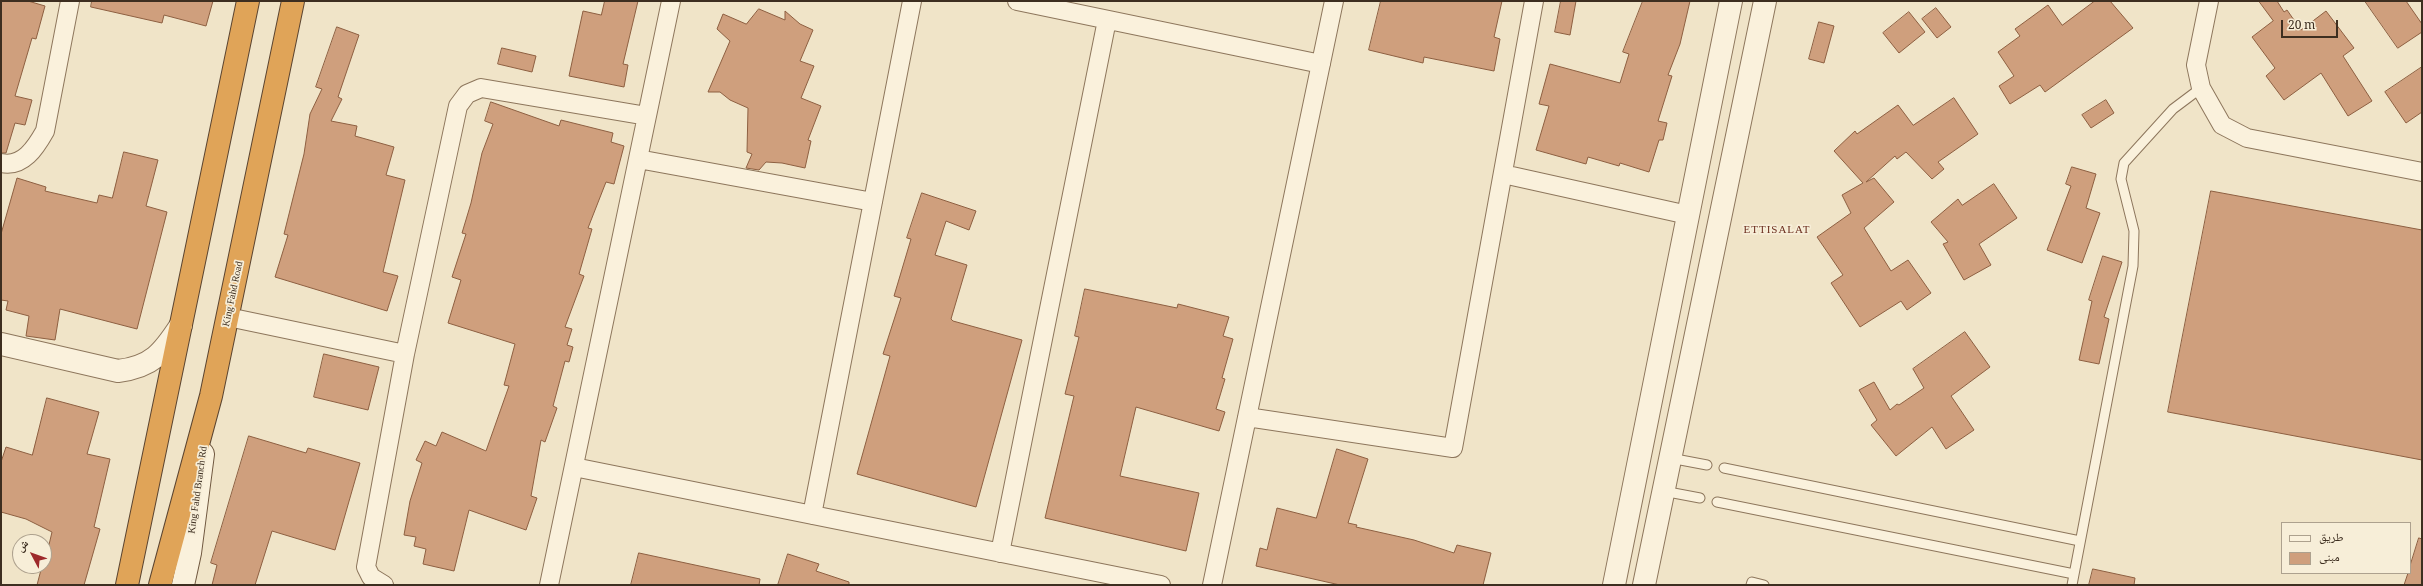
<!DOCTYPE html>
<html>
<head>
<meta charset="utf-8">
<style>
  body { margin:0 }
  #map { position:relative; width:2423px; height:586px; overflow:hidden; background:#f0e4c8; font-family:Georgia,"Noto Naskh Arabic",serif }
  canvas { display:block }
  .frame { position:absolute; inset:0; border:2px solid #3d2e20; pointer-events:none }
  .legend { position:absolute; left:2281px; top:522px; width:130px; height:52px; box-sizing:border-box; background:#f7eed8; border:1px solid #ada18e; margin:0; padding:5px 7px; list-style:none; font-size:12px; color:#3d2e20 }
  .legend li { display:flex; align-items:center; gap:8px; height:20px }
  .legend b { width:20px; border:1px solid #ada18e }
  .north { position:absolute; left:12px; top:534px; width:40px; height:40px; box-sizing:border-box; background:#f7eed8; border:1px solid #ada18e; border-radius:50%; rotate:311deg; font-size:11px; font-weight:700; line-height:16px; text-align:center; color:#3d2e20 }
  .north::after { content:''; display:block; margin:auto; width:14px; height:18px; background:#9e2a2b; clip-path:polygon(50% 0,100% 100%,50% 72%,0 100%) }
  .scale { position:absolute; left:2281px; top:20px; width:57px; height:18px; box-sizing:border-box; border:2px solid #3d2e20; border-top:0; padding-left:5px; font-size:12px; line-height:14px; white-space:nowrap; color:#3d2e20; -webkit-text-stroke:3px #f7eed8; paint-order:stroke }
</style>
</head>
<body>
<div id="map">
<canvas width="2423" height="586"></canvas>
<div class="frame"></div>
<ul class="legend">
<li><b style="height:5px;background:#faf1dc"></b>طريق</li>
<li><b style="height:11px;background:#cf9f7d"></b>مبنى</li>
</ul>
<div class="north">ش</div>
<div class="scale">20 m</div>
</div>
<script>
const ctx = document.querySelector('canvas').getContext('2d');
ctx.lineJoin = 'round';
function fill(path, color) { ctx.fillStyle = color; ctx.fill(path, 'evenodd'); }
function stroke(path, color, width, dash) { ctx.strokeStyle = color; ctx.lineWidth = width; ctx.lineCap = dash ? 'butt' : 'round'; ctx.setLineDash(dash || []); ctx.stroke(path); }
function label(font, color, halo, rows, align = 'center') {
  ctx.font = font + ' Georgia,serif'; ctx.lineWidth = 3.5; ctx.setLineDash([]); ctx.textBaseline = 'middle'; ctx.strokeStyle = halo; ctx.fillStyle = color; for (const [text, x, y, turn = 0] of rows) {
    ctx.save(); ctx.translate(x, y); ctx.rotate((+turn || 0) * Math.PI / 180); ctx.textAlign = isNaN(turn) ? turn : align; if (halo) ctx.strokeText(text, 0, 0); ctx.fillText(text, 0, 0); ctx.restore();
  }
}
const building = new Path2D(`
  M1,1H28L45,6L36,39L32,38L15,96L32,100L25,125L15,123L6,153H1Z
  M92,1H213L206,26L164,15L162,23L91,7Z
  M605,1H638L623,64L628,65L624,87L569,76L583,11L601,15Z
  M1381,1H1502L1494,37L1500,39L1494,71L1424,57L1423,63L1369,50Z
  M1561,1H1576L1570,35L1555,32Z
  M1643,1H1690L1680,44L1668,75L1672,76L1658,121L1667,123L1663,140H1659L1649,172L1620,163L1619,166L1588,157L1586,164L1536,150L1549,106L1539,104L1550,64L1620,83L1629,54L1623,52Z
  M2095,1H2110L2133,28L2045,92L2040,85L2010,104L1999,86L2014,76L1998,52L2020,36L2015,29L2048,5L2062,25Z
  M2259,1H2277L2284,12L2287,10L2301,30L2326,11L2354,48L2343,56L2372,101L2348,116L2321,73L2284,100L2266,76L2275,68L2252,37L2273,21Z
  M2365,1H2406L2422,24V32L2398,48Z
  M1936,8L1951,27L1937,38L1922,19Z
  M759,9L785,20V11L800,24L813,30L800,61L814,66L801,98L821,106L808,140L811,141L805,168L782,163L766,162L759,170L746,168L752,154L747,152L748,108L730,100L720,92H708L730,41L717,29L723,14L746,24Z
  M1909,12L1925,32L1899,53L1883,33Z
  M1819,22L1834,26L1824,63L1809,59Z
  M337,27L359,35L338,97L342,99L331,121L357,126L355,136L394,147L386,175L405,180L383,272L398,276L387,311L275,277L288,235L284,234L304,154L310,114L322,89L316,87Z
  M502,48L536,56L532,72L498,64Z
  M2422,67V112L2406,123L2385,92Z
  M1954,98L1978,134L1938,162L1944,169L1932,179L1906,152L1897,159L1895,156L1866,182L1874,178L1894,202L1864,228L1891,271L1908,260L1931,293L1907,310L1901,301L1860,327L1831,283L1843,275L1817,237L1851,213L1842,195L1863,183L1834,151L1855,131L1857,134L1898,105L1913,125Z
  M2106,100L2114,113L2091,128L2082,115Z
  M491,102L559,126L561,120L613,133L611,142L624,146L614,184L606,182L588,228L592,229L579,274L584,276L565,327L572,329L567,345L573,347L569,362L565,361L553,406L557,408L545,442L541,440L531,496L537,498L526,530L469,510L454,571L423,564L426,549L414,546L416,537L404,535L410,501L422,463L416,460L425,441L436,446L442,432L486,451L509,386L504,385L515,344L448,323L461,280L452,277L466,234L462,233L471,203L482,153L493,124L485,121Z
  M124,152L158,160L146,206L167,212L137,329L60,309L55,340L26,336L29,316L6,310L8,301L1,300V234L17,178L46,187L45,191L97,203L99,195L112,198Z
  M2072,167L2096,174L2086,208L2100,213L2082,263L2047,250L2071,186L2066,184Z
  M1994,184L2017,218L1979,244L1991,265L1964,280L1943,244L1948,242L1931,222L1958,199L1962,205Z
  M2211,191L2422,230V460L2168,412Z
  M922,193L976,211L969,230L946,221L935,255L967,265L951,319L953,321L1022,340L976,507L857,474L890,356L883,354L901,298L894,296L911,239L907,238Z
  M2103,256L2122,262L2104,317L2109,319L2099,364L2079,360L2092,301L2089,300Z
  M1085,289L1177,308L1178,304L1229,317L1223,336L1233,339L1222,378L1225,379L1216,409L1225,412L1219,431L1136,407L1120,476L1199,493L1186,551L1045,518L1074,396L1065,394L1079,337L1075,336Z
  M1965,332L1990,367L1951,396L1974,430L1946,449L1932,427L1896,456L1871,425L1877,420L1859,390L1874,382L1890,410L1897,404L1899,405L1924,388L1913,369Z
  M324,354L379,367L368,410L314,397Z
  M47,398L99,412L87,454L110,459L94,527L100,529L84,585H37L42,566H44L52,532L26,519L1,512V462L6,447L32,455Z
  M249,436L306,453L308,448L360,463L335,550L272,531L255,585H212L217,565L211,563Z
  M1337,449L1368,459L1348,523L1357,525L1356,527L1414,540L1454,553L1457,545L1491,553L1483,585H1340L1256,566L1260,548L1267,550L1277,508L1316,518Z
  M2419,538L2422,539V585H2404L2408,573H2410V566Z
  M639,553L760,579L759,585H631Z
  M788,554L819,564L816,571L849,582V585H778Z
  M2093,569L2135,578L2134,585H2089Z`);
const service = new Path2D(`
  M1670,458L1707,465
  M1724,468L2080,541
  M1663,491L1700,498
  M1717,502L2074,574
  M1751,585L1752,582L1764,585
  M2072,585L2133,266L2134,231L2121,179L2124,163L2173,109L2201,88`);
const minor = new Path2D(`
  M1017,1L1321,64
  M2209,1L2196,65L2201,88L2222,125L2247,138L2422,172
  M638,159L873,202
  M1,163C23,168 36,147 45,131L70,1
  M1503,174L1688,215
  M228,317L405,354
  M1247,417L1453,448L1534,1
  M574,467L1161,585
  M812,515L912,1
  M1000,553L1107,20
  M384,585L371,577L366,567L405,354L458,106L467,94L481,88L647,116
  M549,585L671,1
  M1212,585L1334,1`);
const tertiary = new Path2D(`
  M1,344L118,371C152,367 163,353 181,325
  M1614,585L1731,1
  M1644,585L1765,1`);
const secondary = new Path2D(`
  M183,585L190,553L203,454`);
const motorway = new Path2D(`
  M127,585L248,1
  M160,585L211,396L293,1`);
const streetNames = [
  ["King Fahd Road",233,294,-78],
  ["King Fahd Branch Rd",198,490,-82]
];
const neighbourhoodNames = [
  ["ETTISALAT",1777,230]
];
fill(building, '#cf9f7d');
stroke(building, '#8d5f41', 1);
stroke(service, '#8d765c', 11);
stroke(minor, '#8d765c', 20);
stroke(tertiary, '#8d765c', 24);
stroke(secondary, '#6f573f', 24);
stroke(motorway, '#5b4430', 24);
stroke(service, '#faf1dc', 9);
stroke(minor, '#faf1dc', 18);
stroke(tertiary, '#faf1dc', 22);
stroke(secondary, '#faf1dc', 22);
stroke(motorway, '#e0a458', 22);
label('10px', '#3d2e20', '#f7eed8', streetNames);
ctx.letterSpacing = '1px';
label('11px', '#6b2e1e', '#f7eed8', neighbourhoodNames);
ctx.letterSpacing = '0px';
</script>
</body>
</html>
